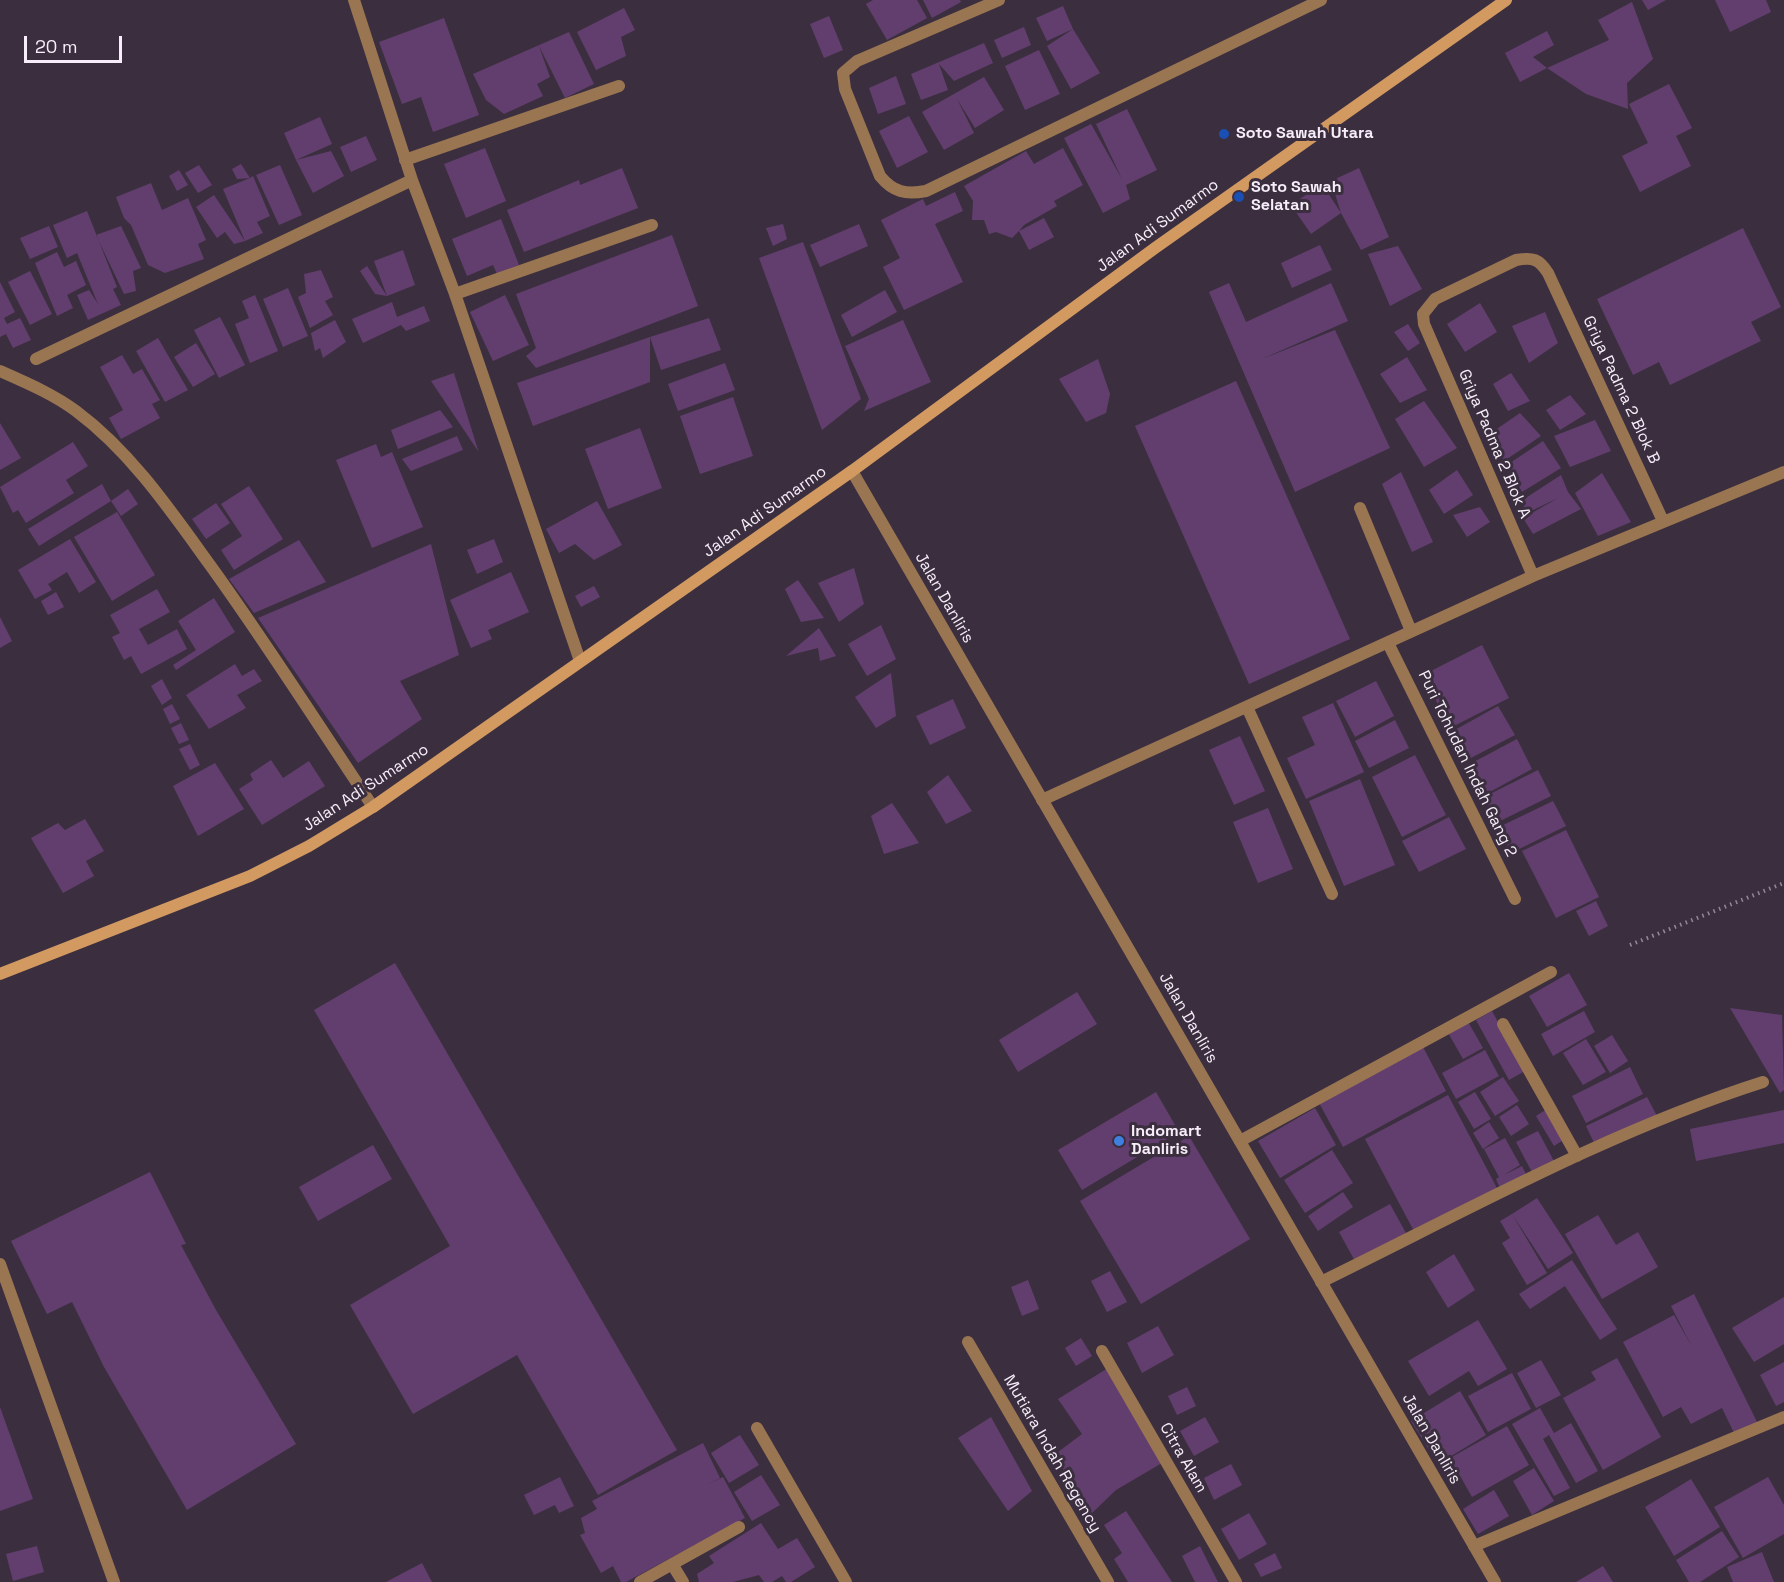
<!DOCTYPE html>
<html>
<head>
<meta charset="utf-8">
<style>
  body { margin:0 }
  #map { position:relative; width:1784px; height:1582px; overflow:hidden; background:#3b2f3f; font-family:"Space Grotesk",sans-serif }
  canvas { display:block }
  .scale { position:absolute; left:24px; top:36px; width:98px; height:27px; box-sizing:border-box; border:3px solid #f6eef8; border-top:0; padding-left:8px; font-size:18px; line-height:21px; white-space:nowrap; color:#f6eef8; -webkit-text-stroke:4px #3b2f3f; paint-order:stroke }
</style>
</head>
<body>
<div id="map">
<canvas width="1784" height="1582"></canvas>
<div class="scale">20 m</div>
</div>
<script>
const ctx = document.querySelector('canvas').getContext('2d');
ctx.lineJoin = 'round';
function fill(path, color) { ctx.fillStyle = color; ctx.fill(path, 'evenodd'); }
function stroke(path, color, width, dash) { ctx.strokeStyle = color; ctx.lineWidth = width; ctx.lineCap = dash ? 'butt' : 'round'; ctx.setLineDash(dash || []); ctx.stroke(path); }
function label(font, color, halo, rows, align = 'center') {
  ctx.font = font + ' "Space Grotesk",sans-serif'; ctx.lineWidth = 6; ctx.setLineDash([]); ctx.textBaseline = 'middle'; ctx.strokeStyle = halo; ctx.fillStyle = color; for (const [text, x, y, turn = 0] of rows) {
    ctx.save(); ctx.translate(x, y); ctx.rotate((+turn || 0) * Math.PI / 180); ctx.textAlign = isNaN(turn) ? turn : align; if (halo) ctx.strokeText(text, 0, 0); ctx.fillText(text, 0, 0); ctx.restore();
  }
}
const building = new Path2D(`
  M873,0H917L927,18L887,40L866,4Z
  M923,0H960L961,2L932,18Z
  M1642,0H1666L1648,10Z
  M1715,0H1766L1771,12L1730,32Z
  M1632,2L1653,59L1627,83L1628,109L1586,94L1547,68L1609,40L1598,20Z
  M1063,6L1073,29L1047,41L1036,18Z
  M624,8L635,30L621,37L626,56L596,70L577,32Z
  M829,16L843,50L824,58L810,24Z
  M444,18L479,115L433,132L421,97L402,104L379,42Z
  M1024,27L1031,45L1002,58L994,40Z
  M1073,29L1100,73L1071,89L1047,46Z
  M1547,31L1554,45L1533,57L1547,68L1520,82L1505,53Z
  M569,32L594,84L565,98L539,46L550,77L537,84L543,96L504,114L486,100L473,74Z
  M984,43L993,63L954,81L939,64L948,90L921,100L911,74Z
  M1039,50L1060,94L1025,110L1005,66Z
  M896,76L906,104L878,114L869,88Z
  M984,77L1004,110L975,128L957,99L974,133L944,150L922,112Z
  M1669,84L1692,128L1676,136L1691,166L1640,192L1622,156L1648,143L1629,104Z
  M1127,109L1157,170L1126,185L1130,199L1103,213L1064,138L1091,124L1122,179L1096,124Z
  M909,116L928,152L897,168L879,131Z
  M320,117L332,144L296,160L284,133Z
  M366,136L377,160L351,172L340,147Z
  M485,148L506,201L466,218L444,164Z
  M1063,148L1083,185L1054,201L1057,206L1024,225L1019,231L1044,218L1054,237L1029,250L1019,231L1012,238L996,232L989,234L984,220H972L973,201L964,186L1026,151L1034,164Z
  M331,151L344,176L313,193L296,160Z
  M241,164L250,178L253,176L270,216L257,222L263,233L245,241L234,244L225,232L217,238L196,207L214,195L245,241L223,189L250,178L237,179L232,169Z
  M199,165L212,185L198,193L185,173Z
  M280,165L302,215L279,225L256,175Z
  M622,168L638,208L524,252L507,210L579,180L580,185Z
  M1359,168L1389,237L1361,250L1341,213L1331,181Z
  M179,170L188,185L177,191L169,176Z
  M151,183L162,210L188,198L206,240L198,244L204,259L165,273L148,265L131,225L124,218L116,197Z
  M1322,184L1341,213L1311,234L1291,205Z
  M955,192L963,211L935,224L963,282L904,310L883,267L900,258L881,220L923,199L926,206Z
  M87,211L117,287L113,289L121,305L88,320L77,295L89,290L98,304L77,253L67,258L53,225Z
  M501,219L519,265L497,274L493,265L467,276L452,239Z
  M783,224L787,239L773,246L766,228Z
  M859,224L868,246L820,267L810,245Z
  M49,226L58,247L30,259L20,238Z
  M121,226L141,268L133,271L136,291L124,294L96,235Z
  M1743,228L1781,307L1751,322L1761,341L1670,385L1659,362L1633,375L1597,299Z
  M672,235L698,306L536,368L526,356L536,348L516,294Z
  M803,242L861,399L822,430L759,258Z
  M1320,245L1332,270L1292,288L1281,263Z
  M1398,246L1422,289L1390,306L1368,254Z
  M403,250L415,285L387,296L374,261Z
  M57,252L64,267L76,261L86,285L67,295L73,308L57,316L35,263Z
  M367,266L387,296L375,294L360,271Z
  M321,270L333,297L325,301L333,315L310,328L298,297L306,293L304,274Z
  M30,271L52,314L30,325L8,282Z
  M0,282L15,312L4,318L7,324L20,318L31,340L13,348L6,334L0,337Z
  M1229,283L1246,322L1331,283L1348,321L1262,359L1335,330L1390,448L1295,492L1209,292Z
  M288,288L308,336L283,347L263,299Z
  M885,290L897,312L852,337L841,315Z
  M255,295L278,351L250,363L235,324L249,318L242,301Z
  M505,295L529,345L493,361L470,312Z
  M392,302L397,317L424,306L430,321L406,331L401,325L363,343L352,319Z
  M1480,303L1497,332L1465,352L1447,324Z
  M1545,312L1558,343L1529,363L1512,326Z
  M220,317L245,365L219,378L194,330Z
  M709,318L721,350L661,370L650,337V382L533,426L517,383L650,337Z
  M335,320L346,342L323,358L320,348L315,351L311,333Z
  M903,320L931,382L864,411L869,399L845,346Z
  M1408,324L1420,343L1408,351L1394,332Z
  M158,338L188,390L165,402L136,351Z
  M196,343L215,374L193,387L174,357Z
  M122,355L133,374L142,369L160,400L152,404L160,418L121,439L109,418L123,410L100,367Z
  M1407,357L1427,390L1400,403L1380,374Z
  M1098,359L1110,394L1106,413L1086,422L1059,379Z
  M725,363L735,390L678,411L668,384Z
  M454,373L478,450V451L431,381Z
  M1511,373L1530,401L1508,411L1493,384Z
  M1236,381L1350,639L1249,684L1135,426Z
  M1570,395L1586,414L1560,430L1546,410Z
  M733,397L753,456L700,474L680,416Z
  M1424,401L1457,448L1424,467L1395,419Z
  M440,410L453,427L398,449L391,430Z
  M1520,413L1541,436L1504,461L1488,435Z
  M1595,420L1611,451L1570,467L1554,436Z
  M0,423L21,458L0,470Z
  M640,428L662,488L608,509L585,449Z
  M457,436L463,450L411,471L402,459Z
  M1543,441L1561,468L1522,492L1507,465Z
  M73,442L88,466L66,480L74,493L26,523L18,510L13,513L0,487Z
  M376,444L381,457L392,452L423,527L372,548L336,460Z
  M1457,470L1473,495L1444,514L1429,490Z
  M1401,472L1433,542L1412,552L1382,484Z
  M1602,473L1631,522L1598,536L1575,493Z
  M1561,475L1568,492L1581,509L1533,534L1523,518L1558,498L1527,513L1521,501Z
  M102,484L111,501L128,489L138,504L121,516L111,501L39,546L28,529Z
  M249,486L283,539L234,570L221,550L242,536L221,504Z
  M597,501L622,545L594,560L575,544L559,553L546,529Z
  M216,503L230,523L206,539L192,519Z
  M1480,507L1490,522L1467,537L1453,515Z
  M117,512L155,575L112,601L74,537Z
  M70,539L96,582L79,593L67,572L48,584L52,590L35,599L18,570Z
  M494,539L503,562L477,574L467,550Z
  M299,540L326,582L254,613L229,579Z
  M431,544L459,655L400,681L422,719L358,763L258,618Z
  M854,568L864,604L839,622L818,583Z
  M511,572L529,612L488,630L492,639L471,648L450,600Z
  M798,580L824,618L801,622L785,589Z
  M594,586L600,597L581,607L575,596Z
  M157,589L170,612L139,629L148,645L177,629L187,649L141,674L131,656L124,660L112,637L120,633L110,615Z
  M56,592L64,607L48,615L41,601Z
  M214,598L235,632L176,670L173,665L196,650L178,621Z
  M0,617L12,641L0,648Z
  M881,625L896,659L867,676L848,644Z
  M819,628L836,656L820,661L818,648L786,656Z
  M1482,645L1509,698L1450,728L1423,675Z
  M235,664L242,676L254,669L262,681L237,695L246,708L209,729L186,695Z
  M891,673L896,716L876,728L855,697Z
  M162,679L172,698L162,705L151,686Z
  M1376,681L1394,716L1355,737L1336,701Z
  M953,699L966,728L930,745L916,716Z
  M1333,703L1364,772L1306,799L1287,758L1315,745L1302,717Z
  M172,704L180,719L170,724L163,709Z
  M1498,706L1515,735L1469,759L1453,731Z
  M1395,720L1409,748L1369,768L1355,741Z
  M181,723L189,740L179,744L171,728Z
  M1240,736L1265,791L1234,805L1209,750Z
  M1517,739L1532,769L1486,794L1470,764Z
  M190,744L200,765L190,770L179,749Z
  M1415,755L1446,815L1402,837L1372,777Z
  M271,760L283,778L309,761L325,786L262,825L239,789L253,780L250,774Z
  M215,763L244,809L198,836L173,786Z
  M1538,770L1551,796L1496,823L1484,797Z
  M948,775L972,811L946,824L927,792Z
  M1360,779L1395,865L1344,886L1309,801Z
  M1553,801L1566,826L1511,853L1499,827Z
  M892,803L919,843L884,854L871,816Z
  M1268,808L1293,869L1258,883L1233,822Z
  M1449,817L1466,849L1419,872L1402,841Z
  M85,819L104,851L86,861L94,876L63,893L31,838L58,823L65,830Z
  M1566,830L1599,897L1556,918L1522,851Z
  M1596,901L1608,926L1589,936L1576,911Z
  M395,963L677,1450L598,1495L517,1355L413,1414L350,1305L450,1246L314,1010Z
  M1569,973L1587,1005L1547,1027L1529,996Z
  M1077,992L1097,1024L1018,1072L999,1040Z
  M1730,1008L1782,1015L1784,1090L1780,1093Z
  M1492,1011L1525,1071L1509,1080L1476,1020Z
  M1584,1011L1595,1032L1553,1056L1541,1034Z
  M1467,1020L1483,1048L1463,1059L1447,1031Z
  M1612,1035L1628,1061L1610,1073L1594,1046Z
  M1586,1039L1606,1072L1583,1085L1563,1053Z
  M1422,1045L1446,1091L1343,1147L1318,1101Z
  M1485,1050L1499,1076L1456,1099L1442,1073Z
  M1630,1067L1643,1094L1586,1123L1572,1096Z
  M1503,1077L1519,1101L1495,1116L1480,1092Z
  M1156,1092L1179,1132L1082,1190L1058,1150Z
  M1475,1092L1491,1119L1474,1129L1458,1102Z
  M1448,1095L1498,1190L1415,1233L1365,1139Z
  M1647,1097L1657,1116L1595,1145L1586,1126Z
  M1517,1105L1529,1124L1511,1136L1499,1117Z
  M1315,1108L1336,1145L1280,1178L1258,1141Z
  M1547,1109L1565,1139L1554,1146L1536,1116Z
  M1784,1110V1143L1696,1161L1690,1129Z
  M1489,1122L1499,1138L1483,1149L1473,1133Z
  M1538,1131L1556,1165L1534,1176L1516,1142Z
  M1189,1136L1250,1239L1141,1304L1080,1201Z
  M1505,1138L1520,1165L1504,1175L1522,1166L1528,1178L1501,1191L1496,1179L1499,1177L1484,1149Z
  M373,1145L392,1179L318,1221L299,1187Z
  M1332,1150L1353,1183L1305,1213L1284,1180Z
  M150,1172L186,1244L181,1245L216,1310L296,1444L187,1510L104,1367L72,1302L47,1314L11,1241Z
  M1343,1192L1353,1207L1318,1231L1308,1216Z
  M1537,1198L1573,1253L1548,1269L1512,1214Z
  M1390,1204L1407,1235L1356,1263L1339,1232Z
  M1512,1214L1547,1273L1527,1285L1502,1243L1510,1238L1500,1221Z
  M1598,1215L1616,1245L1638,1232L1658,1267L1602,1299L1565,1234Z
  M1454,1254L1475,1290L1448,1308L1426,1272Z
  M1572,1260L1617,1329L1600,1340L1565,1286L1530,1309L1519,1294Z
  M1110,1271L1127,1302L1107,1312L1091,1281Z
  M1028,1280L1039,1309L1022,1316L1011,1287Z
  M1694,1294L1758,1424L1735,1435L1722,1408L1691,1424L1681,1407L1663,1417L1623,1342L1674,1315L1692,1347L1671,1306Z
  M1784,1297V1344L1754,1362L1732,1328Z
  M1478,1320L1507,1369L1478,1386L1469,1371L1429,1396L1408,1361Z
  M1158,1326L1174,1355L1142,1373L1127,1343Z
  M1081,1338L1092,1356L1076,1366L1065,1348Z
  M1617,1358L1661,1437L1603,1470L1563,1398L1596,1380L1591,1372Z
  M1541,1360L1561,1395L1536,1408L1517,1373Z
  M1784,1362V1402L1776,1406L1760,1375Z
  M1108,1368L1162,1463L1116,1490L1091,1514L1054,1455L1082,1434L1058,1399Z
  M1512,1373L1531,1409L1488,1432L1468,1396Z
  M1187,1387L1196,1406L1177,1415L1168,1396Z
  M1460,1391L1486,1435L1438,1464L1411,1421Z
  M0,1407L33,1499L0,1511Z
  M1540,1408L1554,1433L1571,1423L1598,1471L1576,1483L1549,1435L1543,1439L1570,1488L1554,1496L1512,1424Z
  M991,1417L1032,1491L1008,1511L958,1438Z
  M1205,1417L1219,1442L1194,1456L1180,1431Z
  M1507,1426L1529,1465L1472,1497L1450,1458Z
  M740,1435L759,1465L729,1483L711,1453Z
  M703,1443L720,1478L706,1485L723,1477L745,1518L626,1582H621L613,1566L601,1573L580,1535L585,1533L581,1518L597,1509L592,1501Z
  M1231,1464L1242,1485L1214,1500L1204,1478Z
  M1534,1468L1554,1501L1532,1515L1513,1481Z
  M761,1475L780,1505L752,1521L734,1492Z
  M560,1477L574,1506L559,1513L555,1505L534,1515L524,1495Z
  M1768,1477L1784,1505V1534L1743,1558L1714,1507Z
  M1691,1479L1720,1527L1674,1556L1645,1507Z
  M1494,1490L1509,1516L1478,1534L1463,1509Z
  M1126,1511L1172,1582H1128L1114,1559L1122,1553L1104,1525Z
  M1249,1513L1267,1544L1239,1560L1221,1529Z
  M761,1523L778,1549L797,1538L815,1567L791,1582H786L782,1576L772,1582H764L759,1575L733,1582H699L697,1574L714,1563L709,1556Z
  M1722,1531L1739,1557L1700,1582H1689L1676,1560Z
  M37,1546L44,1572L13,1581L6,1554Z
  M1200,1546L1218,1582H1195L1182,1556Z
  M1762,1552L1774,1582H1733L1727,1567Z
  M1275,1553L1282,1568L1261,1577L1254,1564Z
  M422,1563L432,1582H386Z
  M1603,1566L1613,1582H1576Z`);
const path = new Path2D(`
  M1630,945L1784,883`);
const minor = new Path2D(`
  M354,0L412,180L455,294L580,661
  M999,0L857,61L843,73L845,89L880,176C893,192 906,195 926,191L1321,0
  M405,160L619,86
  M455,294L652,225
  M36,359L412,180
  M0,371C27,383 53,394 76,411C131,452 171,511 210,565C267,644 319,726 373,807
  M1360,508L1411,631
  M1533,576L1424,324L1423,314L1435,299L1516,260C1533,257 1539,259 1548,273L1663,521
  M1388,643L1515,899
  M1247,707L1332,894
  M1042,800L1533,576L1784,472
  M1503,1024L1577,1156
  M1240,1141L1551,972
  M0,1264L114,1582
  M1321,1282C1466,1211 1609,1131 1763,1082
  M968,1342L1108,1582
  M1102,1351L1236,1582
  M757,1428L846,1582
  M1474,1546L1784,1417
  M672,1564L683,1582
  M640,1582L739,1527`);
const tertiary = new Path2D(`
  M852,471L1495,1582`);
const secondary = new Path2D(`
  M0,974L250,876L309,846L373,807L852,471L1155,248L1506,0`);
const markers = [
  [1224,134,6,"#1a4fb4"],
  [1239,197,6,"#1a4fb4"],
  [1119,1141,6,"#3f7fe0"]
];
const poiNames = [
  ["Soto Sawah Utara",1236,134],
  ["Soto Sawah",1251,188],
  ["Selatan",1251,206],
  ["Indomart",1131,1132],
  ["Danliris",1131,1150]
];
const streetNames = [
  ["Jalan Adi Sumarmo",1158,226,-36],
  ["Griya Padma 2 Blok B",1621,390,65],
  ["Griya Padma 2 Blok A",1494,444,67],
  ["Jalan Adi Sumarmo",765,512,-35],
  ["Jalan Danliris",944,598,60],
  ["Puri Tohudan Indah Gang 2",1467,764,64],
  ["Jalan Adi Sumarmo",366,788,-33],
  ["Jalan Danliris",1188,1018,60],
  ["Jalan Danliris",1431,1439,60],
  ["Mutiara Indah Regency",1052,1454,60],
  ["Citra Alam",1183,1458,60]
];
fill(building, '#623e6e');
stroke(path, '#948a97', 4, [1.5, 4.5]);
stroke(minor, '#997552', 12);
stroke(tertiary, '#997552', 12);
stroke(secondary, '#d29960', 12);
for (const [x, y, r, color] of markers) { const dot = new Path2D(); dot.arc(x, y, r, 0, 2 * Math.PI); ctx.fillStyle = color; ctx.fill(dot); stroke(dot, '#3b2f3f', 2); }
label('bold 16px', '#f6eef8', '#3b2f3f', poiNames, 'left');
label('16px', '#f6eef8', '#3b2f3f', streetNames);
</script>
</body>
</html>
